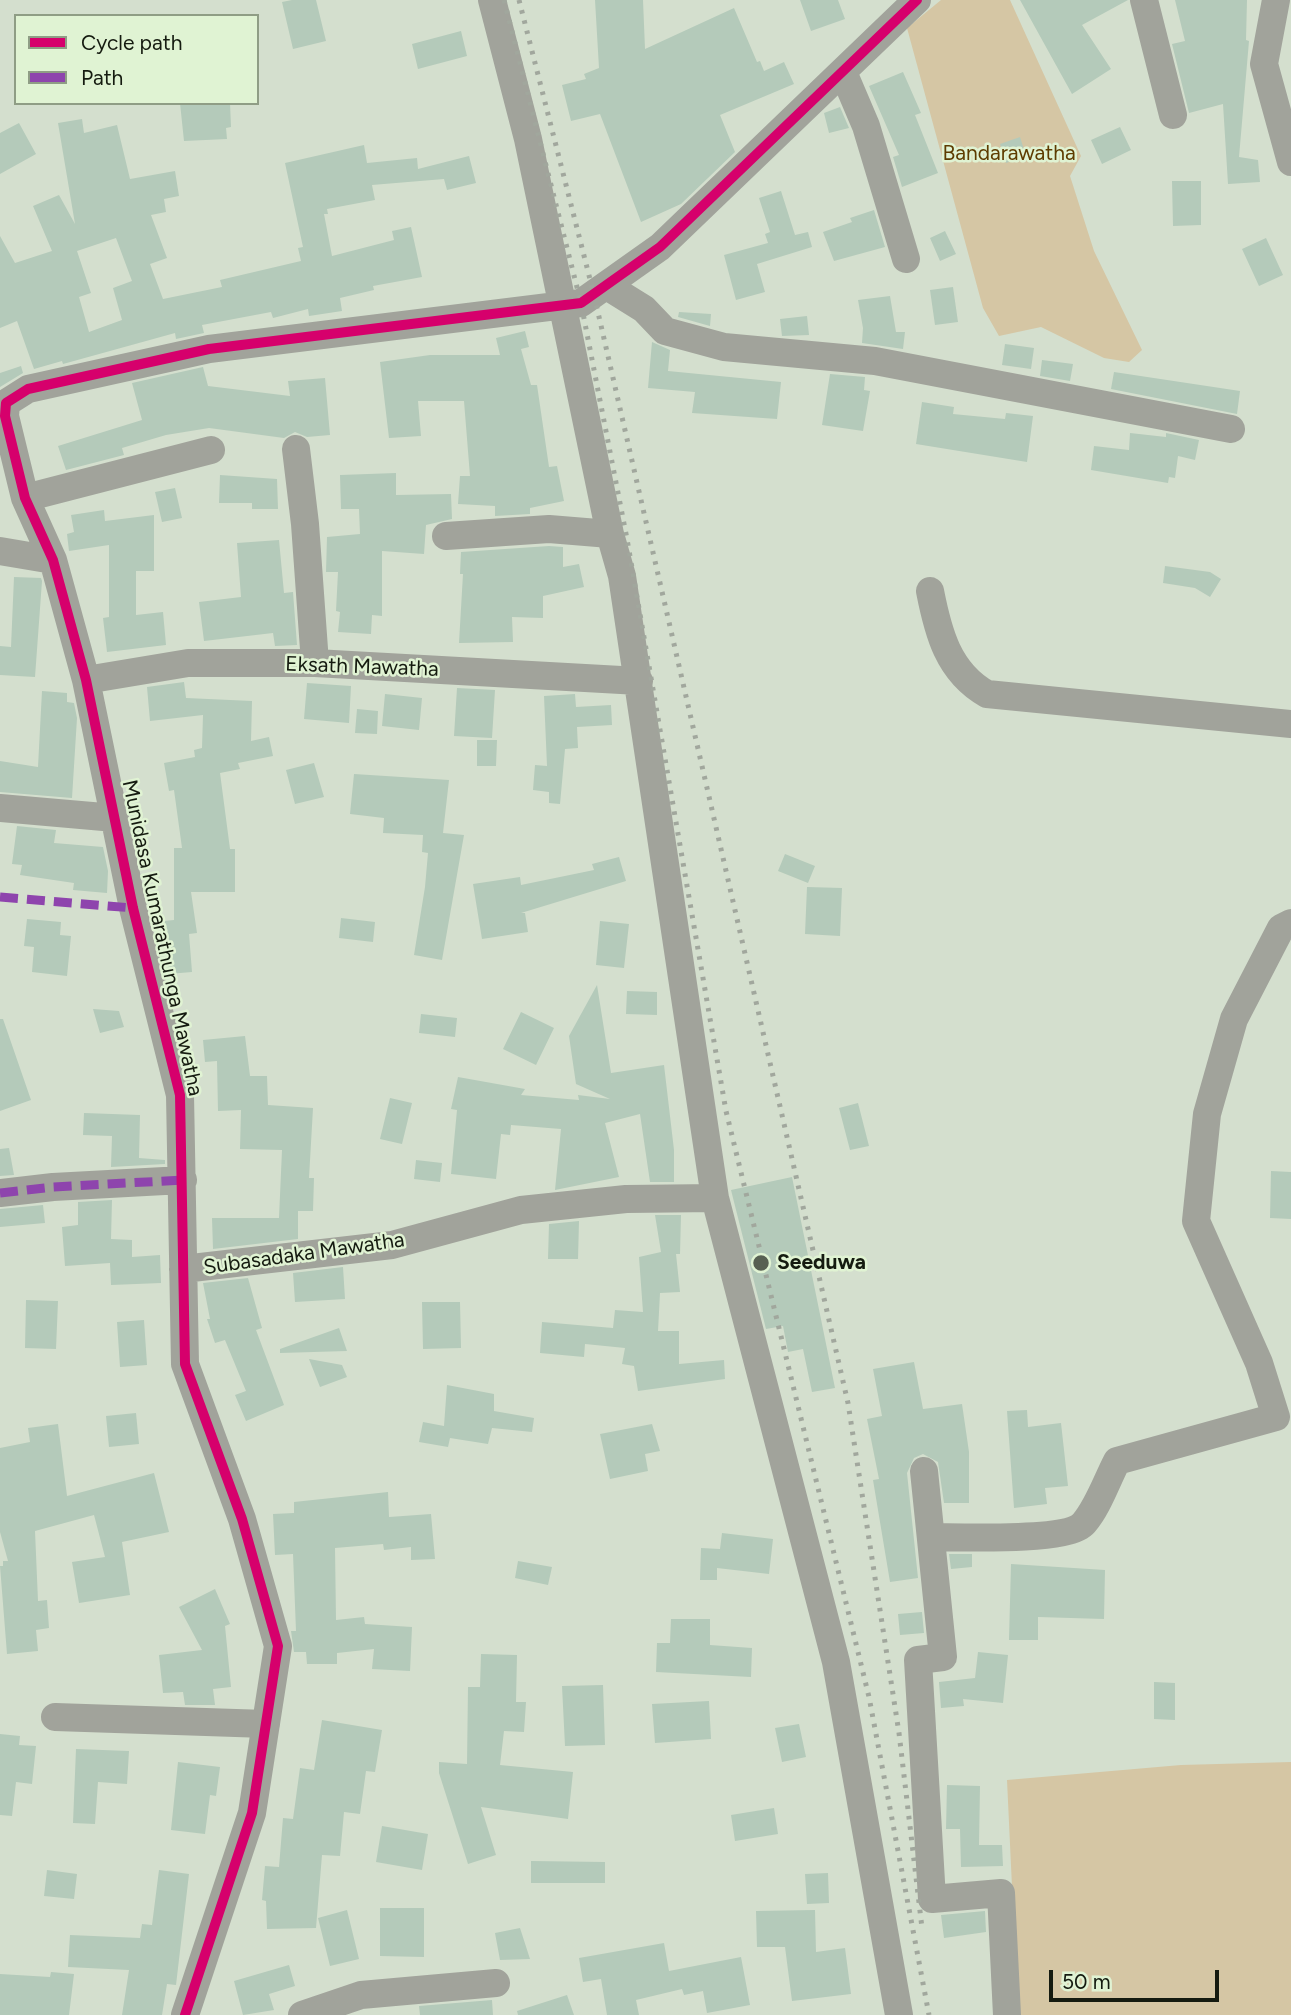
<!DOCTYPE html>
<html>
<head>
<meta charset="utf-8">
<style>
  body { margin:0 }
  #map { position:relative; width:1291px; height:2015px; overflow:hidden; background:#d4dfce; font-family:Figtree,sans-serif }
  canvas { display:block }
  .legend { position:absolute; left:14px; top:14px; width:245px; height:91px; box-sizing:border-box; background:#e0f3d3; border:2px solid #8f9d85; margin:0; padding:9px 12px; list-style:none; font-size:21px; color:#151b10 }
  .legend li { display:flex; align-items:center; gap:14px; height:35px }
  .legend b { width:35px; border:2px solid #8f9d85 }
  .scale { position:absolute; left:1049px; top:1970px; width:170px; height:32px; box-sizing:border-box; border:4px solid #151b10; border-top:0; padding-left:9px; font-size:21px; line-height:24px; white-space:nowrap; color:#151b10; -webkit-text-stroke:5px #e0f3d3; paint-order:stroke }
</style>
</head>
<body>
<div id="map">
<canvas width="1291" height="2015"></canvas>
<ul class="legend">
<li><b style="height:9px;background:#d6006c"></b>Cycle path</li>
<li><b style="height:9px;background:#8e44ad"></b>Path</li>
</ul>
<div class="scale">50 m</div>
</div>
<script>
const ctx = document.querySelector('canvas').getContext('2d');
ctx.lineJoin = 'round';
function fill(path, color) { ctx.fillStyle = color; ctx.fill(path, 'evenodd'); }
function stroke(path, color, width, dash) { ctx.strokeStyle = color; ctx.lineWidth = width; ctx.lineCap = dash ? 'butt' : 'round'; ctx.setLineDash(dash || []); ctx.stroke(path); }
function label(font, color, halo, rows, align = 'center') {
  ctx.font = font + ' Figtree,sans-serif'; ctx.lineWidth = 5; ctx.setLineDash([]); ctx.textBaseline = 'middle'; ctx.strokeStyle = halo; ctx.fillStyle = color; for (const [text, x, y, turn = 0] of rows) {
    ctx.save(); ctx.translate(x, y); ctx.rotate((+turn || 0) * Math.PI / 180); ctx.textAlign = isNaN(turn) ? turn : align; if (halo) ctx.strokeText(text, 0, 0); ctx.fillText(text, 0, 0); ctx.restore();
  }
}
const green = new Path2D(`
  M941,0H1010L1081,156L1070,176L1094,251L1142,350L1129,362L1104,358L1041,327L999,336L983,308L907,28Z
  M1291,1762V2015H1018L1007,1780L1181,1765Z`);
const building = new Path2D(`
  M292,0H316L326,41L293,49L282,2Z
  M595,0H643L645,49L734,8L757,62L760,61L764,71L784,62L794,84L720,115L735,152L681,204L641,222L600,114L571,121L562,85L586,79L584,74L599,68Z
  M800,0H838L845,19L811,31Z
  M1020,0H1128L1082,25L1111,69L1072,94Z
  M1175,0H1247L1246,40L1249,41L1239,157L1258,160L1260,182L1228,184L1223,104L1189,113L1172,44L1185,41Z
  M461,31L467,56L418,69L412,44Z
  M903,72L921,113L915,115L938,173L902,187L893,157L899,155L869,86Z
  M180,103H230L231,127L226,128L227,139L184,141Z
  M840,107L849,128L829,133L824,113Z
  M82,119L84,133L117,125L130,179L175,171L179,196L164,199L166,212L151,215L167,258L150,264L163,299L222,287L220,280L301,261L298,248L303,247L285,163L364,145L367,163L417,158L418,169L469,156L476,183L447,190L444,179L372,185L375,200L327,209L328,214H324L332,256L394,240L392,231L411,227L422,277L373,286L374,290L340,298L342,311L309,316L308,309L273,318L271,312L202,325L204,333L176,339L175,333L63,364L62,361L34,369L17,321L0,328V236L15,263L52,251L33,206L59,195L75,224L58,123ZM116,238L132,281L113,288L122,320L89,332L79,297L91,293L77,251Z
  M19,123L36,154L0,174V133Z
  M1120,127L1131,150L1102,164L1091,140Z
  M1020,137L1026,156L1006,163L1000,144Z
  M1172,181H1201V225L1173,226Z
  M781,191L795,235L808,232L812,247L757,264L765,292L736,300L724,255L768,243L765,234L770,232L759,198Z
  M874,210L885,247L834,261L823,232L852,222L850,218Z
  M945,231L956,254L940,261L930,238Z
  M1266,238L1283,275L1259,286L1242,249Z
  M953,287L958,322L935,325L930,290Z
  M890,296L896,332H905L903,349L862,343L863,328L858,300Z
  M679,312L711,314L710,326L678,317Z
  M807,316L809,335L782,336L780,319Z
  M525,331L529,347L521,349L531,385H537L549,467L557,466L564,501L530,508V514L495,516V506L458,504L460,476H470L464,401H418L421,436L389,438L380,362L430,355H500L496,338Z
  M652,342L670,350L668,371L781,382L777,419L692,413L695,392L648,388Z
  M1005,344L1034,348L1031,369L1002,365Z
  M1042,360L1073,364L1070,381L1040,376Z
  M21,366L23,373L0,387V373Z
  M203,367L208,386L290,396L288,381L325,378L330,435L307,437L295,432L284,438L209,428L166,435L122,448L124,455L66,470L58,446L142,420L132,383Z
  M1114,372L1240,391L1237,414L1111,389Z
  M830,374L865,377L864,390L870,391L863,431L822,425Z
  M922,402L954,407L953,414L1005,419L1006,413L1033,416L1027,462L916,444Z
  M1130,433L1166,437V433L1199,440L1195,460L1178,456L1175,478L1169,477L1168,483L1091,470L1094,446L1129,450Z
  M396,473V495L451,494L452,519L426,525L424,554L382,551V616L372,615L371,634L338,632L340,612L336,611L338,572H326L327,537L360,534L359,509H341L340,475Z
  M220,475L277,479L278,509H252V503H219Z
  M175,488L182,518L162,522L155,492Z
  M104,510L105,521L154,515V571H136V615L163,612L166,645L107,652L103,618L109,617V545L69,551L67,534L74,532L71,515Z
  M279,540L284,593L293,592L297,645L275,646L273,633L204,641L199,602L241,597L237,543Z
  M549,546L563,547V567L579,564L584,587L543,596V618L512,617L513,642L459,643L463,574H460L461,552Z
  M1165,566L1210,572L1221,579L1210,597L1195,588L1163,583Z
  M14,577L41,578L42,581L35,677L0,675V646L11,647Z
  M184,682L186,698L252,701L251,741L269,737L273,756L238,763L240,769L220,773L230,849H235V892H191L197,933L189,934L192,972L168,974L164,921L174,920V848H182L174,790L169,791L164,763L195,757L194,750L202,748L203,715L150,721L147,687Z
  M307,683L351,686L349,723L304,719Z
  M457,688L495,690L492,738L454,736Z
  M42,691L67,693V702L74,703L77,718L72,798L0,792V761L38,767Z
  M385,694L422,698L419,730L382,726Z
  M575,694L576,707L611,705L612,725L577,727L578,748L565,749L560,804L549,803V792L533,790L535,765L547,766L544,696Z
  M357,709L378,711L377,734L355,733Z
  M477,740H497L496,766H477Z
  M314,763L324,797L295,804L286,770Z
  M354,774L449,780L443,833L464,835L442,960L414,955L425,887L428,853L422,852L423,835L383,833L384,818L350,814Z
  M17,826L56,830L54,843L103,847L108,871L107,893L73,890L74,883L20,875L22,865L12,864Z
  M785,854L815,866L808,883L778,871Z
  M619,857L626,881L521,913H525L528,932L482,939L473,884L520,877L521,885L594,870L592,864Z
  M807,887L842,888L840,936L805,934Z
  M341,918L375,922L373,942L339,938Z
  M27,919L61,922L60,935L71,936L67,976L32,972L34,947L24,946Z
  M600,921L629,924L624,968L596,965Z
  M597,985L611,1073L664,1065L674,1150V1182H650L640,1114L605,1123L619,1177L555,1190L561,1129L511,1125L510,1135L501,1134L496,1179L451,1174L457,1110L451,1109L458,1077L525,1089L521,1095L579,1100L578,1095L610,1099L576,1084L569,1036Z
  M627,991L657,992V1015L626,1014Z
  M93,1009L119,1011L124,1027L100,1033Z
  M521,1012L554,1028L536,1065L503,1049Z
  M421,1014L457,1018L455,1037L419,1033Z
  M0,1019H3L31,1100L0,1111Z
  M245,1036L250,1076H267L268,1105L313,1108L309,1178H314L313,1211H298V1239L213,1249L212,1218H279L282,1150L240,1149L241,1110L218,1111L217,1061L205,1062L203,1040Z
  M390,1098L412,1103L402,1144L380,1139Z
  M858,1103L869,1146L850,1150L839,1108Z
  M84,1113L140,1115L139,1158L165,1160V1164L111,1167L112,1136L83,1135Z
  M9,1148L14,1175L0,1176V1149Z
  M416,1160L442,1163L440,1182L414,1179Z
  M1271,1171L1291,1172V1219L1270,1218Z
  M792,1177L835,1388L812,1392L803,1349L788,1352L783,1326L766,1329L731,1190Z
  M112,1200L111,1239L132,1240V1257L160,1255L161,1283L111,1285L110,1263L65,1266L62,1227L78,1225V1202Z
  M43,1205L45,1223L0,1227V1209Z
  M655,1215H681L680,1254H676L680,1292L660,1293L658,1331H679V1364L724,1360L725,1379L638,1391L634,1366L622,1364L625,1348L585,1344L584,1357L540,1353L542,1322L613,1328L615,1310L643,1312L639,1257L661,1252Z
  M579,1221L578,1259H548L549,1224Z
  M343,1267L345,1299L295,1302L293,1273Z
  M248,1278L262,1328L256,1330L284,1405L246,1421L235,1395L246,1391L225,1340L215,1343L207,1319H210L203,1283Z
  M26,1300L58,1301L56,1349L25,1348Z
  M422,1302H460L461,1348L423,1349Z
  M144,1320L147,1365L120,1367L117,1322Z
  M339,1328L347,1351L280,1353V1349Z
  M309,1359L342,1365L347,1377L320,1387Z
  M914,1362L923,1409L962,1404L969,1452V1503H944L938,1462L923,1454L914,1458L907,1473L918,1578L890,1582L873,1480L879,1479L867,1419L882,1416L873,1369Z
  M447,1385L494,1394V1411L534,1418L532,1432L492,1428L488,1444L450,1438L448,1447L419,1442L423,1422L444,1426Z
  M1027,1410L1028,1427L1061,1423L1068,1486L1045,1488L1047,1504L1014,1508L1007,1411Z
  M136,1413L139,1444L109,1447L106,1416Z
  M58,1424L67,1496L154,1473L169,1532L122,1542L130,1595L79,1603L72,1562L105,1557L94,1515L35,1531L38,1601L47,1600L49,1628L36,1630L38,1651L7,1654L0,1566H3V1561H8L0,1532V1448L30,1442L28,1428Z
  M652,1424L660,1451L645,1454L648,1471L610,1479L600,1434Z
  M388,1492L389,1517L431,1514L435,1559L411,1560V1547L384,1550L383,1544L335,1548L336,1620L364,1617L365,1624L412,1627L410,1671L372,1669L374,1649L337,1653V1664H307L306,1652H294L291,1631H296L293,1554L275,1555L273,1514L294,1513V1502Z
  M722,1533L773,1539L769,1574L717,1568V1580H700L701,1548L720,1549Z
  M949,1554H972V1567L951,1569Z
  M518,1561L552,1567L548,1585L515,1578Z
  M1011,1564L1105,1570L1104,1619L1038,1617V1640H1009Z
  M215,1589L230,1624L225,1626L231,1687L213,1689L215,1705H185L183,1692L163,1693L159,1655L202,1650L179,1607Z
  M922,1612L924,1633L900,1635L898,1614Z
  M671,1619H710V1645L752,1648L751,1677L656,1672L657,1643H670Z
  M978,1652L1008,1655L1003,1703L963,1699L964,1706L941,1708L939,1682L975,1678Z
  M481,1654L517,1655L516,1702H526L524,1732L504,1731L500,1765L573,1772L568,1819L481,1807L496,1855L468,1864L439,1773V1762L467,1764L468,1687H480Z
  M1154,1682L1175,1683V1720L1154,1719Z
  M603,1685L605,1745L565,1746L562,1686Z
  M709,1701L711,1739L655,1743L652,1704Z
  M322,1720L382,1730L375,1772L366,1771L360,1814L344,1812L340,1856L322,1855L316,1928L267,1929L266,1901L262,1900L265,1866L279,1867L283,1818L293,1819L300,1768L314,1770Z
  M799,1724L806,1757L782,1762L775,1728Z
  M0,1734L20,1736L19,1745L36,1746L32,1784L16,1782L12,1816L0,1815Z
  M76,1749L129,1751L127,1784L98,1782L95,1824L73,1823Z
  M178,1762L220,1767L216,1796L210,1795L205,1834L171,1830Z
  M947,1785L980,1786L979,1845H1002L1003,1866L961,1867L960,1829H946Z
  M774,1808L778,1834L735,1841L731,1815Z
  M382,1826L428,1834L422,1870L376,1862Z
  M531,1861L605,1862V1883H531Z
  M47,1870L77,1874L74,1899L44,1896Z
  M159,1870L189,1874L176,1985L167,1984L162,2015H122L129,1970L68,1967L70,1935L140,1938L142,1924L152,1925Z
  M828,1873L829,1903L807,1904L805,1874Z
  M380,1908H424V1957L380,1956Z
  M347,1910L359,1959L330,1966L318,1918Z
  M815,1910L816,1952L845,1948L851,1994L792,2001L785,1947H757L756,1911Z
  M985,1911L986,1932L944,1938L941,1915Z
  M520,1928L530,1959L500,1960L495,1933Z
  M664,1943L669,1971L741,1957L750,2005L707,2013L703,1991L684,1995L682,1989L636,2000L639,2015H607L601,1979L583,1982L579,1958Z
  M289,1965L295,1986L269,1994L274,2010L243,2015L234,1981Z
  M51,1972L74,1974L69,2015H0V1974L50,1977Z
  M567,1995L574,2015H518L517,2011Z
  M492,2000L493,2015H420L419,2006Z`);
const minor = new Path2D(`
  M492,0L528,139L610,534L622,576L715,1198L836,1662L899,2015
  M1144,0L1173,115
  M1276,0L1264,64L1291,162
  M843,72L866,126L906,259
  M607,286L644,309L665,331L724,347L875,361L1231,429
  M296,449L305,524L315,663
  M25,498L211,450
  M446,536L549,529L610,534
  M0,551L53,560
  M930,591C938,632 948,672 987,694L1291,724
  M86,680L188,663H315L639,681
  M0,808L115,818
  M0,1193L53,1187L183,1180
  M183,1269L392,1245L521,1210L626,1199L715,1198
  M924,1471L943,1657L918,1660L932,1899L1001,1893L1007,2015
  M931,1537C958,1537 1068,1542 1084,1523C1098,1507 1107,1480 1117,1461L1276,1417L1259,1363L1196,1221L1207,1114L1234,1019L1281,928L1291,923
  M55,1717L266,1724
  M185,2015L252,1813L278,1646L242,1519L185,1364L180,1095L133,908L86,680L53,560L25,498L5,416L6,403L28,389L209,349L581,303L660,247L917,0
  M302,2015L361,1995L496,1983`);
const rail = new Path2D(`
  M504,0L581,303L627,539L726,1111L869,1697L929,2015
  M519,0L594,295L848,1403L899,1733L922,1928`);
const quiet = new Path2D(`
  M0,897L133,908
  M0,1193L53,1187L183,1180`);
const cycleway = new Path2D(`
  M185,2015L252,1813L278,1646L242,1519L185,1364L180,1095L133,908L86,680L53,560L25,498L5,416L6,403L28,389L209,349L581,303L660,247L917,0`);
const markers = [
  [761,1263,9,"#586052"]
];
const parkNames = [
  ["Bandarawatha",1009,154]
];
const streetNames = [
  ["Eksath Mawatha",362,667,2],
  ["Munidasa Kumarathunga Mawatha",162,938,78],
  ["Subasadaka Mawatha",304,1254,-8]
];
const poiNames = [
  ["Seeduwa",777,1263]
];
fill(green, '#d5c6a4');
fill(building, '#b4caba');
stroke(minor, '#a1a39b', 28);
stroke(rail, '#a1a79d', 5, [3.5, 7]);
stroke(quiet, '#8e44ad', 9, [18, 9]);
stroke(cycleway, '#d6006c', 10);
for (const [x, y, r, color] of markers) { const dot = new Path2D(); dot.arc(x, y, r, 0, 2 * Math.PI); ctx.fillStyle = color; ctx.fill(dot); stroke(dot, '#e0f3d3', 2.5); }
label('21px', '#5e3c00', '#e0f3d3', parkNames);
label('21px', '#151b10', '#e0f3d3', streetNames);
label('bold 21px', '#151b10', '#e0f3d3', poiNames, 'left');
</script>
</body>
</html>
